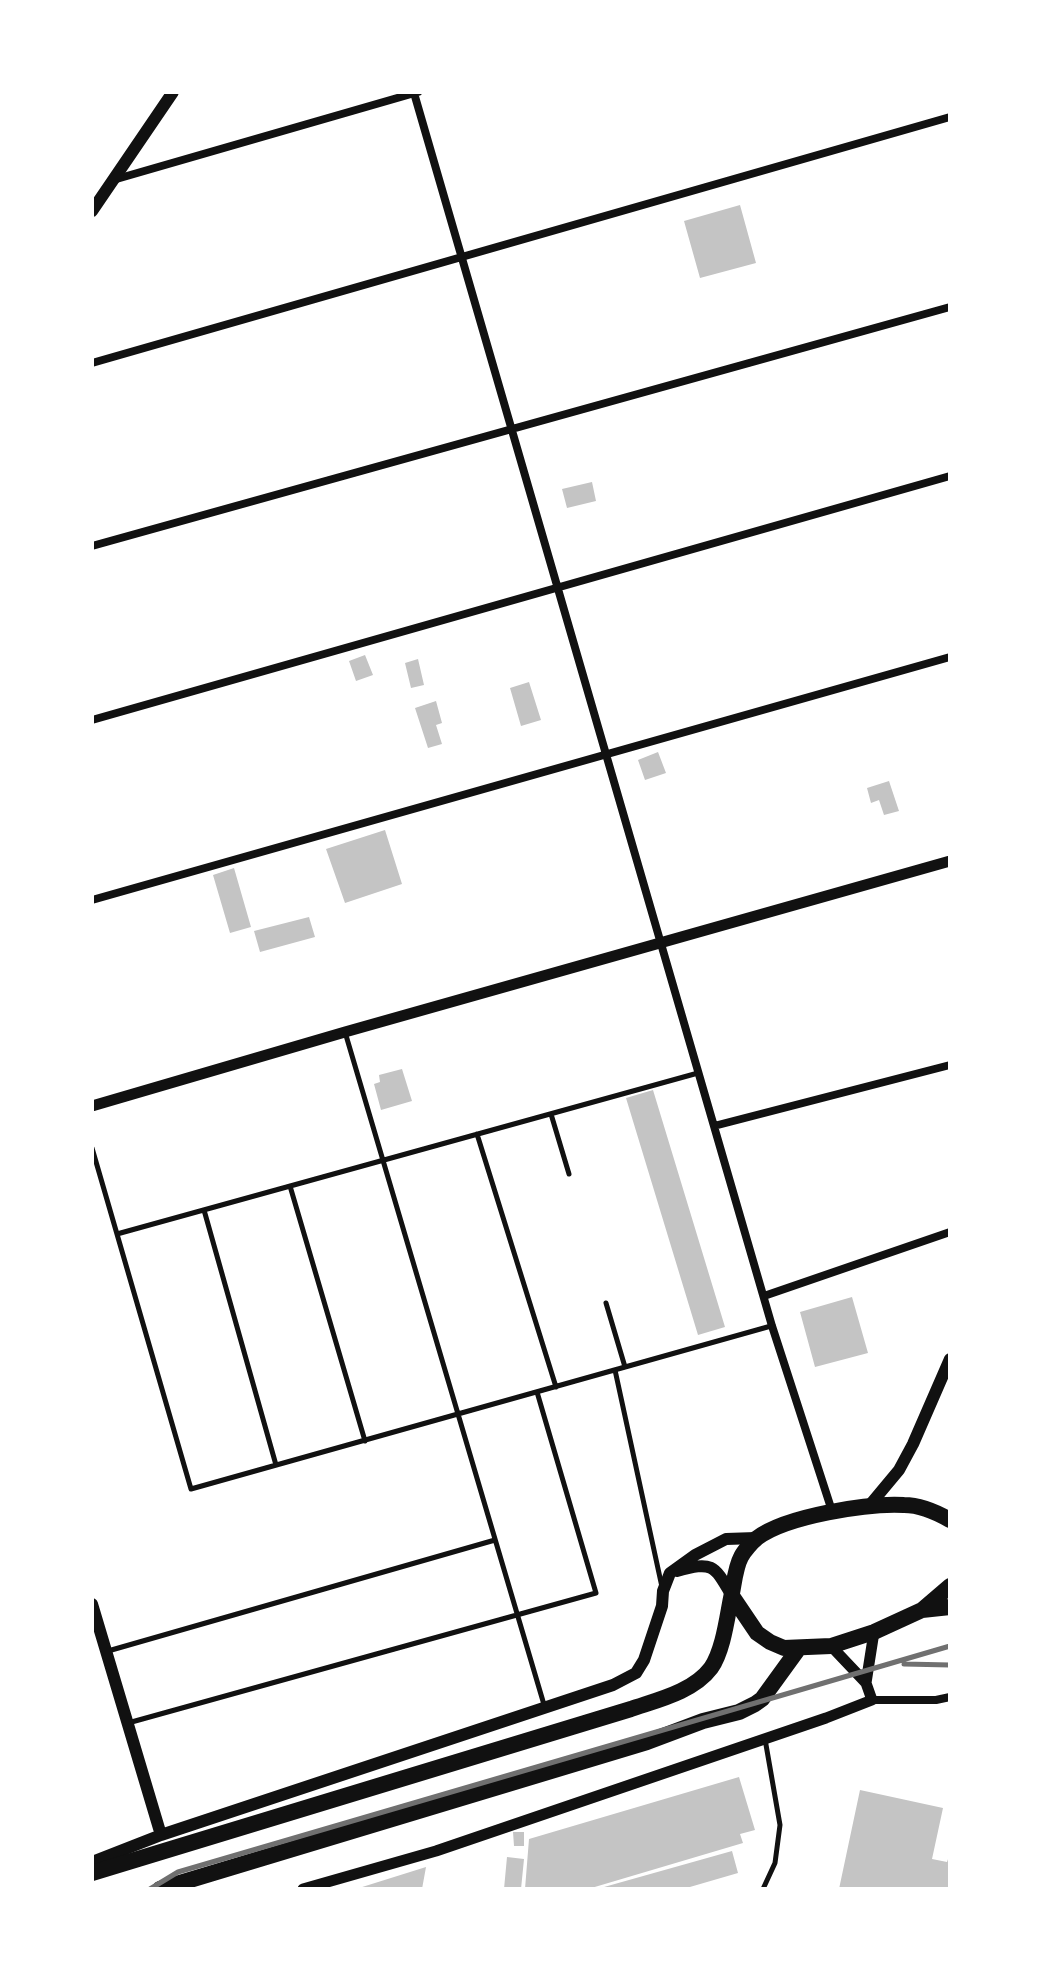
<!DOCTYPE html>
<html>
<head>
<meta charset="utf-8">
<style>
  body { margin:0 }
  #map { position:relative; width:1042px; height:1981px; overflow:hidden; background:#fff; font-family:"Exo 2",sans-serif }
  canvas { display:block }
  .frame { position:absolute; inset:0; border:94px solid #fff; pointer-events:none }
</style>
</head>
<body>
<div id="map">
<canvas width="1042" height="1981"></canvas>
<div class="frame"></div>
</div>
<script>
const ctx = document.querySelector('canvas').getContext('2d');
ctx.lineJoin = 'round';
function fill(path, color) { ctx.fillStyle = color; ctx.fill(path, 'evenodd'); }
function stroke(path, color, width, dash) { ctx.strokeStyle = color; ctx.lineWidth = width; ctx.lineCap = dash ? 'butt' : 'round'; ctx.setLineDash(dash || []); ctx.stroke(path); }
const building = new Path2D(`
  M740,205L756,263L700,278L684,221Z
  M592,482L596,501L567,508L562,489Z
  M365,655L373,675L356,681L349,661Z
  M418,659L424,685L411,688L405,663Z
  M529,682L541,720L521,726L510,688Z
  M436,701L442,723L436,725L442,744L428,748L415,708Z
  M658,752L666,773L645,780L638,760Z
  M889,781L899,811L884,815L879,800L871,803L867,788Z
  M385,830L402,884L345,903L326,849Z
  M234,868L251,927L230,933L213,875Z
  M309,917L315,937L260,952L254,931Z
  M402,1069L412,1101L381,1110L374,1084L380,1082L379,1075Z
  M653,1090L725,1327L698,1335L626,1098Z
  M852,1297L868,1353L815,1367L800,1312Z
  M739,1777L755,1830L740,1834L743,1843L588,1889H525L529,1839Z
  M860,1790L943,1808L932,1859L947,1862L950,1853V1889H839Z
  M513,1832H524V1846H514Z
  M732,1851L738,1873L683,1889H597Z
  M507,1857L524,1859L521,1889H504Z
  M426,1867L422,1889H359V1888Z`);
const service = new Path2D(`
  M345,1032L545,1708
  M551,1114L569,1174
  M477,1134L556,1387
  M92,1148L191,1489L771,1326
  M290,1186L365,1441
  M204,1210L276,1465
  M117,1234L698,1073
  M606,1303L625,1367
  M615,1370L662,1587
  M108,1651L495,1540
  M128,1723L596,1593L537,1392
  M763,1889L775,1863L780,1825L765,1739`);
const minor = new Path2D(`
  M414,93L772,1326L832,1511
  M113,180L418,92
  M92,363L950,117
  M92,546L950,307
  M92,720L950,476
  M92,900L950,657
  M714,1126L950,1065
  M764,1296L950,1232
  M872,1700H936L950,1697`);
const tertiary = new Path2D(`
  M92,1106L345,1032L950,861
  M866,1683L874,1632
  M303,1889L436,1851L826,1718L872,1700L866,1683L831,1646`);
const secondary = new Path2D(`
  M92,211L173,92
  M869,1506L899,1470L913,1444L950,1359
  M677,1571C713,1561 714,1565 732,1596
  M92,1604L161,1835
  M92,1862L161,1835L613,1685L636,1673L644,1660L662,1606L663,1591L670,1573L695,1555L726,1539L756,1538`);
const trunk = new Path2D(`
  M732,1596L757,1633L770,1642L784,1648L831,1646L874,1632L922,1610L950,1607
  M922,1610L950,1586
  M92,1873L631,1709C657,1700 693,1692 711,1668C723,1651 727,1618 731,1598C734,1585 735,1568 741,1557C744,1551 752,1542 757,1538C786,1516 868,1503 904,1505C920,1505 936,1512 950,1520
  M160,1889L647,1742L703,1721L739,1712L755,1704L762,1699L799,1648`);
const rail = new Path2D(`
  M904,1664L950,1665
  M150,1889L178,1872L950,1646`);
fill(building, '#c4c4c4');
stroke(service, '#111', 5);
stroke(minor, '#111', 8);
stroke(tertiary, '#111', 11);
stroke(secondary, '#111', 12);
stroke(trunk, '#111', 16);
stroke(rail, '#707070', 5);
</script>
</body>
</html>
